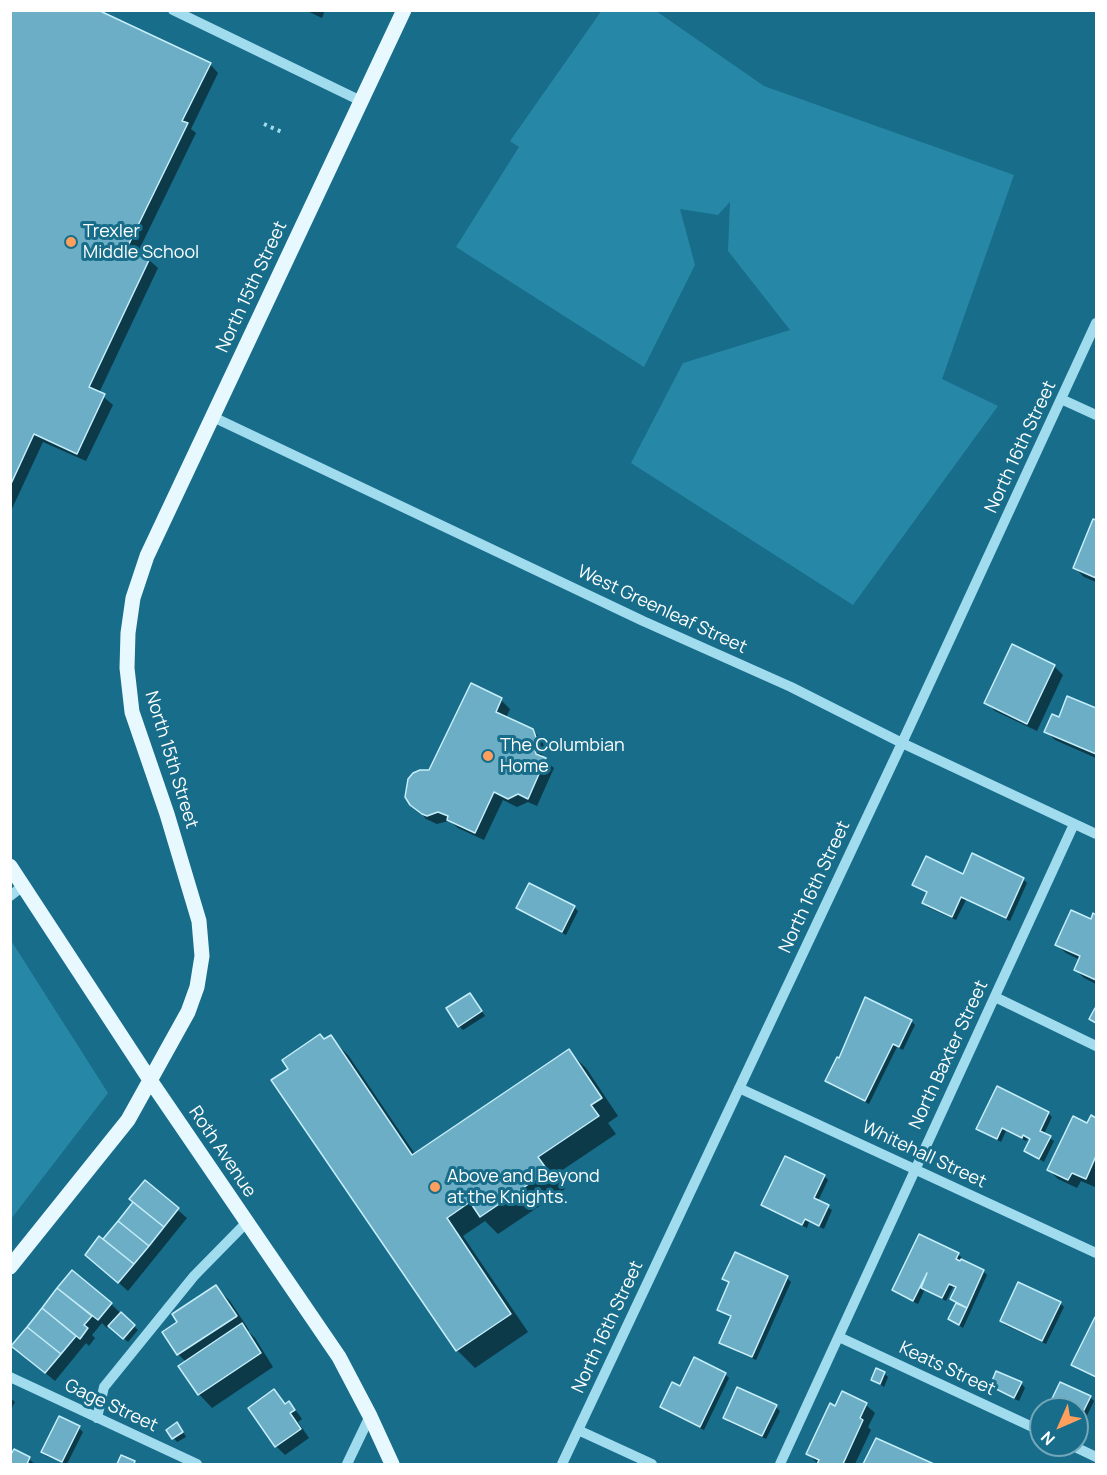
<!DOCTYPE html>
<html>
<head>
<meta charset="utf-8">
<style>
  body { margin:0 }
  #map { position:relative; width:1107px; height:1475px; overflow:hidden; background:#176d8a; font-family:Manrope,sans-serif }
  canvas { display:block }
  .frame { position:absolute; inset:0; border:12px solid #fff; pointer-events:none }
  .north { position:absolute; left:1029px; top:1397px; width:60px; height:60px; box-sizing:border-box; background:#176d8a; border:2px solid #74a7b9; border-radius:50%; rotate:225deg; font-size:16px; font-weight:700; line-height:24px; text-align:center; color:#fff }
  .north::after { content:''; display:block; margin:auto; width:21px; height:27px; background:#ff9f5d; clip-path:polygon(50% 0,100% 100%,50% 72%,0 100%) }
</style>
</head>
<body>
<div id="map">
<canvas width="1107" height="1475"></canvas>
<div class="frame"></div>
<div class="north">N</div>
</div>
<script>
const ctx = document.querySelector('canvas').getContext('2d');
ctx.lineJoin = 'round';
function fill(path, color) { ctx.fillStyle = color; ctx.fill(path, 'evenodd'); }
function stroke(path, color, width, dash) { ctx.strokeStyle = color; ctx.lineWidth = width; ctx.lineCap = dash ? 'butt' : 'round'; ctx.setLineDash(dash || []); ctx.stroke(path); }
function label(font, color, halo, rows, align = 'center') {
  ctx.font = font + ' Manrope,sans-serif'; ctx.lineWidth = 6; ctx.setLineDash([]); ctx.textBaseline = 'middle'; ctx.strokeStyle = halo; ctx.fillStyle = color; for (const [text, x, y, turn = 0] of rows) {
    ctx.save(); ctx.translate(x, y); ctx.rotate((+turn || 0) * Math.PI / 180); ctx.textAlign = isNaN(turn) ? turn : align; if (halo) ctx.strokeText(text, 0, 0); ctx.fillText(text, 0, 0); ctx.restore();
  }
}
const green = new Path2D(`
  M602,10L656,11L764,86L1014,175L942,379L998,406L853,605L631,463L683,363L790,330L728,251L730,202L718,215L680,209L695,265L644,367L456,247L519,147L510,141Z
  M10,939L108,1093L11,1219H10Z`);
const shadow = new Path2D(`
  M10,10L210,64L218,73L191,129L196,133L137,254L149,260L158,268L99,393L113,405L86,461L43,442L10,513Z
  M305,10H325L322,18Z
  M1094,521L1096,522V582L1084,577L1075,568Z
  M1054,666L1063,675L1037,731L995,711L986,702Z
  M1068,698L1096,710V758L1055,740L1046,731L1059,719Z
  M501,700L510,709L506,718L532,730L542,740L545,749L542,755L543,759L554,768L537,806L528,802L517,807L503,800L484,840L458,828L451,822L448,821L437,824L426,819L406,796V788L409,780L430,771Z
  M964,876L1023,879L1027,883L1010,921L966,900L956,920L927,907L923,903L928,893L914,884Z
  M574,907L578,911L566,935L522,912L518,908Z
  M1094,915L1096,916V984L1084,978L1075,969L1080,960L1066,953L1057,945L1091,921Z
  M474,999L485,1016L463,1030L459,1026Z
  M911,1021L915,1025L903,1050L897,1047L869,1104L831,1085L827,1081Z
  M330,1037L348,1055L415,1154L568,1051L586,1068L618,1116L608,1123L616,1134L555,1175L565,1189L498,1234L485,1221L463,1236L528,1332L475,1368L457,1350L290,1069Z
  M1048,1113L1052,1117L1044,1134L1054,1141L1044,1162L1025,1151L1031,1140L1028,1138L1026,1141L1006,1131L1001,1142L977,1128Z
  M1091,1117L1096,1120V1183L1095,1187L1081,1181L1077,1188L1058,1179L1049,1170L1088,1125Z
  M824,1176L828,1180L818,1201L832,1210L824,1229L809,1222L807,1228L767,1209L763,1205Z
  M145,1182L187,1218L128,1291L87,1255L103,1241L135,1203Z
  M958,1254L962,1258L961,1260L983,1271L987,1275L963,1328L950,1319L957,1303L952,1298L956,1289L953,1287L946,1301L925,1289L918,1304L898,1294L894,1290Z
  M72,1272L111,1304L138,1330L128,1342L109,1325L107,1328L102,1323L92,1335L95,1338L89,1346L86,1343L55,1381L13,1346Z
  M787,1278L791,1282L756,1360L724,1346L720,1342L732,1318L719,1309L730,1284L724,1279Z
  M216,1287L230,1301L249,1330L248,1331L255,1338L273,1367L212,1408L199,1394L186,1362L178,1354L164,1332L179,1322Z
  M1060,1303L1064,1307L1046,1344L1005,1325L1001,1321Z
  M1095,1319L1096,1320V1378L1077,1369L1073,1365Z
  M884,1373L888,1377L884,1387L873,1379Z
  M725,1374L729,1378L704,1430L666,1411L662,1407L681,1388Z
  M1021,1383L1025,1388L1019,1401L996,1390L992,1386Z
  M274,1391L286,1405L289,1403L297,1412L302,1419L298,1422L309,1438L285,1455L276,1446Z
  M1090,1397L1094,1401L1080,1430L1077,1428V1409H1049Z
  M10,1398L15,1402L10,1411Z
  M866,1405L875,1413L868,1427L871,1430L855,1464H818L808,1454L836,1408Z
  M776,1407L780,1411L766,1439L729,1422L725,1418Z
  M79,1428L83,1432L67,1464L46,1456L42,1452Z
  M181,1428L186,1437L177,1442L168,1430Z
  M876,1439L931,1464H865Z
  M10,1450L29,1459L35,1464H10Z`);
const building = new Path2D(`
  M10,10H98L211,63L182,121L188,123L127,248L150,258L89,387L105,394L77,454L34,434L10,486Z
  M1093,519L1096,520V578L1073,568Z
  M1012,644L1055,665L1027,724L984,703Z
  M471,683L502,698L496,712L533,729L537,740L534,745L536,754L546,758L528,799L518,794L508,799L494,792L475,833L447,820L448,816L438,812L427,816L422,814L410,805L405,797L408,779L413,773L420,770H429Z
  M1067,696L1096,708V754L1044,732L1052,714L1059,717Z
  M972,853L1024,878L1006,918L961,897L952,917L922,903L927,892L912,885L926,856L963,874Z
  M529,883L575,906L562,932L516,908Z
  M1071,910L1091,919L1093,913L1096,915V980L1074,970L1080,956L1055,945Z
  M470,993L482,1011L458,1027L446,1008Z
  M865,997L912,1020L899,1047L893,1044L865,1101L825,1081L837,1057L839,1058Z
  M1095,1008L1096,1009V1023L1089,1019Z
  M320,1034L324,1039L331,1035L412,1155L569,1049L602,1098L591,1105L599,1116L538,1157L548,1171L480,1217L470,1202L447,1218L511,1314L456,1351L271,1080L288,1069L282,1060Z
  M997,1086L1049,1112L1040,1131L1051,1136L1039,1159L1024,1151L1030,1139L1023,1135L1022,1138L1002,1128L997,1139L976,1129Z
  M1091,1115L1096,1118V1156L1086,1179L1072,1173L1068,1180L1047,1170L1073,1116L1087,1123Z
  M785,1156L825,1175L814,1198L829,1205L819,1226L805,1219L802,1225L761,1205Z
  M145,1180L179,1208L164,1227L129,1199Z
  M133,1202L164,1227L149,1246L118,1221Z
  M118,1221L149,1246L134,1264L103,1239Z
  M919,1234L959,1253L956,1259L960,1261L961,1259L984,1270L967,1308L950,1299L956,1287L949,1284L942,1298L921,1288L927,1273L913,1301L892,1290Z
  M99,1236L134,1264L118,1283L85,1255Z
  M735,1252L788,1276L752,1357L719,1343L731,1316L717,1310L729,1282L722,1279Z
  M72,1270L112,1303L98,1320L57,1288Z
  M1018,1282L1061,1302L1042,1341L1000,1321Z
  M216,1285L237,1316L177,1355L162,1332L177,1322L172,1314Z
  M57,1288L92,1316L84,1325L88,1328L80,1339L42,1308Z
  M956,1303L967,1308L959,1325L948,1319Z
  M42,1308L76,1336L61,1354L27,1327Z
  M121,1312L135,1325L123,1339L108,1326Z
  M1095,1317L1096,1318V1377L1071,1365Z
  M242,1323L261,1353L198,1395L178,1366Z
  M27,1327L61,1354L45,1373L11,1346Z
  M694,1357L726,1373L700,1427L660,1407L672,1382L680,1386Z
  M876,1368L885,1372L880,1384L871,1380Z
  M996,1371L1022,1382L1014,1398L990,1386Z
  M1060,1382L1091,1396L1077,1424V1409H1047Z
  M737,1387L777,1405L762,1436L723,1418Z
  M274,1389L285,1404L289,1401L295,1410L290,1413L301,1429L275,1447L248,1408Z
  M842,1391L867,1403L860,1418L863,1420L843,1464H817L819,1460L806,1454L830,1403L835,1406Z
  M59,1416L80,1426L62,1462L41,1452Z
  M177,1422L183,1432L172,1439L166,1430Z
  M876,1438L934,1464H863Z
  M14,1449L30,1457L27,1464H10V1456Z
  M121,1455L135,1461L134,1464H117Z`);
const path = new Path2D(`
  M264,124L284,133`);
const minor = new Path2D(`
  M173,10L361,101
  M1061,399L1096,415
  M213,417L643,621L791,687L902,743L1096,834
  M10,896L23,886
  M995,997L1096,1046
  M739,1088L1096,1253
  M839,1337L1041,1431
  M10,1377L197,1464
  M97,1418L104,1387L194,1276L246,1223
  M578,1430L652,1464
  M1071,1445L1096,1457
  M347,1464L370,1416
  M562,1464L902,743L1096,323
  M780,1464L1074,824`);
const major = new Path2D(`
  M10,866L150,1080L339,1357L370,1416L392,1464
  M10,1267L128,1120L188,1012L197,987L202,956L199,921L167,814L132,712L127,668L128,633L133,598L147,556L404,10`);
const markers = [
  [71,242,6,"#ff9f5d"],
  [488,756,6,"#ff9f5d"],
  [435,1187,6,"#ff9f5d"]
];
const poiNames = [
  ["Trexler",83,232],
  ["Middle School",83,253],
  ["The Columbian",500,746],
  ["Home",500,767],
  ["Above and Beyond",447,1177],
  ["at the Knights.",447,1198]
];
const streetNames = [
  ["North 15th Street",252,287,-65],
  ["North 16th Street",1021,447,-65],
  ["West Greenleaf Street",662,610,25],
  ["North 15th Street",171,760,73],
  ["North 16th Street",815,887,-65],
  ["North Baxter Street",949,1055,-65],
  ["Roth Avenue",222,1152,56],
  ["Whitehall Street",924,1155,25],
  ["North 16th Street",608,1327,-65],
  ["Keats Street",947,1369,25],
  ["Gage Street",111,1406,25]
];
fill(green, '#2787a6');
fill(shadow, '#0007');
fill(building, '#6baec5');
stroke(building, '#c6eefa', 1.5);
stroke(path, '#a0dbee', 4, [3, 4.5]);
stroke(minor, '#a0dbee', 10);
stroke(major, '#e7f8ff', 15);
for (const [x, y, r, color] of markers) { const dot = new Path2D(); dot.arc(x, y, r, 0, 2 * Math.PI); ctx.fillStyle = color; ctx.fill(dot); stroke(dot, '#176d8a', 2); }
label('18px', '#fff', '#176d8a', poiNames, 'left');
label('18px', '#fff', '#176d8a', streetNames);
</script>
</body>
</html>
